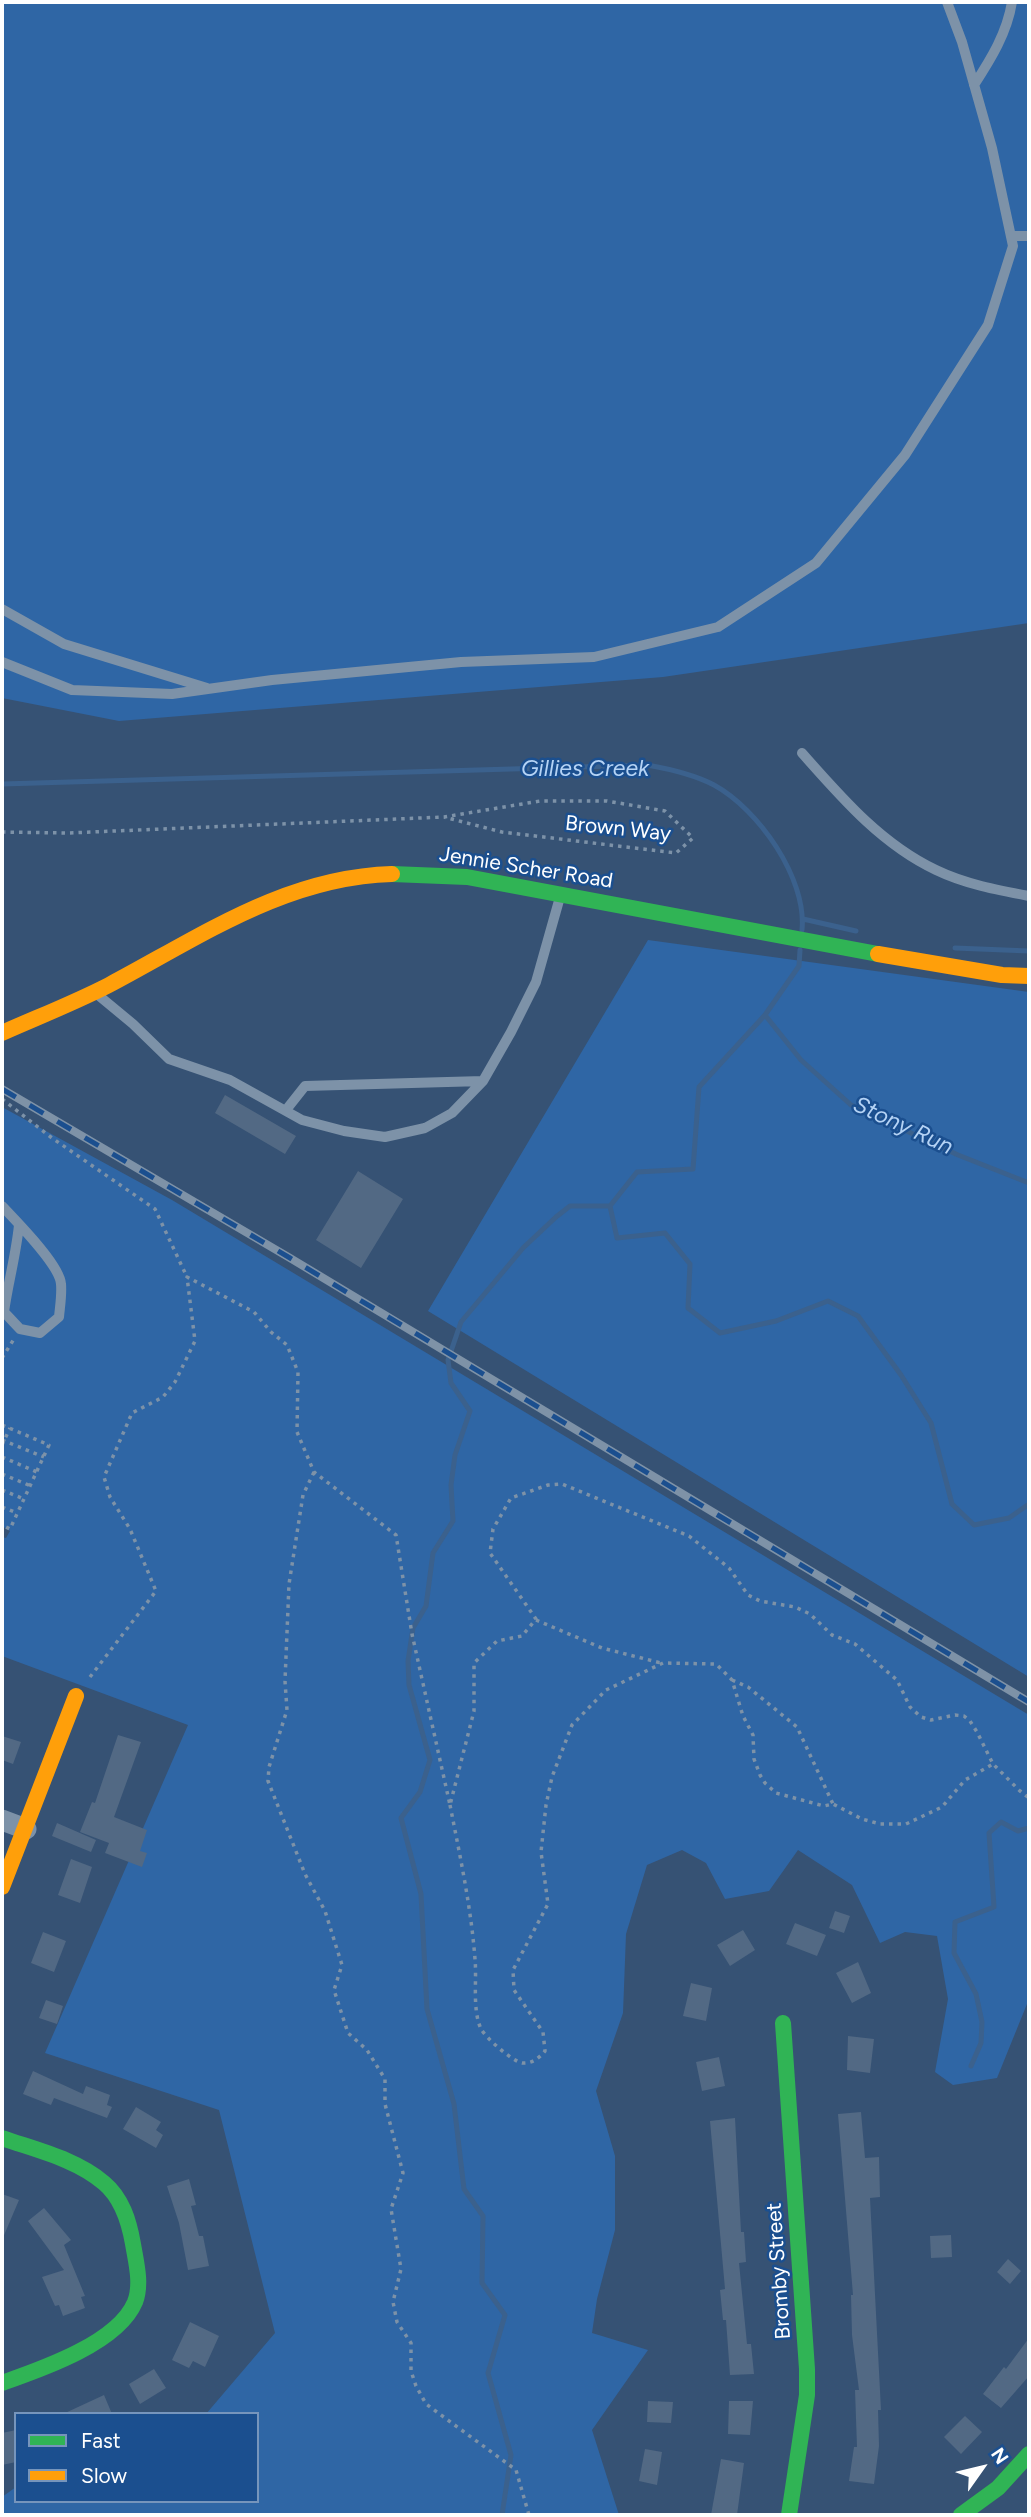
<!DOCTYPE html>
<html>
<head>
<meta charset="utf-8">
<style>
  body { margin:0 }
  #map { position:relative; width:1031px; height:2517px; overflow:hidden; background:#365274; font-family:Figtree,sans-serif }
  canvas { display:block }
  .frame { position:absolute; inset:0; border:4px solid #fff; pointer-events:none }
  .legend { position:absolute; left:14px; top:2412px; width:245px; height:91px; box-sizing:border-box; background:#1b4f8f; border:2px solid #7695bc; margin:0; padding:9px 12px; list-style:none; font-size:21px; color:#fff }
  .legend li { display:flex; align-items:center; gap:14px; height:35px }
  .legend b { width:35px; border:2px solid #7695bc }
  .north { position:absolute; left:947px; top:2433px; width:70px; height:70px; -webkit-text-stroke:5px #1b4f8f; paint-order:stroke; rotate:56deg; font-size:19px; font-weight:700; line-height:28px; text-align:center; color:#fff }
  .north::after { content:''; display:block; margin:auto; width:24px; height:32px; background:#fff; clip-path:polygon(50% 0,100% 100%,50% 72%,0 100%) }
</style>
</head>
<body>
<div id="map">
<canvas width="1031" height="2517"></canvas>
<div class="frame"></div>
<ul class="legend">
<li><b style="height:9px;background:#30b455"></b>Fast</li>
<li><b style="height:9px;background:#ff9f0a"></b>Slow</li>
</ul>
<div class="north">N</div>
</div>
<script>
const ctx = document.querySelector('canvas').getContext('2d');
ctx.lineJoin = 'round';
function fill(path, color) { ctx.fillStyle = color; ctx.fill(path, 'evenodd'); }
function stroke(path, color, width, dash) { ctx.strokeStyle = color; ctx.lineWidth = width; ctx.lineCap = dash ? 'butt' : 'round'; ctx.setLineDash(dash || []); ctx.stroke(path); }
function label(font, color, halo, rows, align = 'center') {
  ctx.font = font + ' Figtree,sans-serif'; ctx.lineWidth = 5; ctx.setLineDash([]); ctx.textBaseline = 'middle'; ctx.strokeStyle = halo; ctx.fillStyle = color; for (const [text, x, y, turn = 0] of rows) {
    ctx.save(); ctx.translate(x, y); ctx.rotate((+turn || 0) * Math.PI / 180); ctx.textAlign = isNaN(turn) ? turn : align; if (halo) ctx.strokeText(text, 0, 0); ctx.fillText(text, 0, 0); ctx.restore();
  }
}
const green = new Path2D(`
  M2,2H1029V623L663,677L119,721L2,698Z
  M648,940L1029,992V1677L428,1311Z
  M2,1107L172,1200L1029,1715V1999L997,2078L953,2085L935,2072L948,1999L937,1936L905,1932L880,1943L852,1885L798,1850L769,1891L725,1899L706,1863L682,1850L647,1865L626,1934L623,2013L596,2091L615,2156V2230L597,2299L592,2333L648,2350L592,2430L619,2515H2V2497L16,2487V2501H257V2414H206L275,2333L219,2110L45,2053L188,1725L2,1656V1537L6,1538L10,1531L2,1526Z`);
const stream = new Path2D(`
  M2,784L647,765C670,769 693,774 714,785C758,809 807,878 802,930
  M803,919L856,931
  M955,948L1029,951
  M800,950L799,966L765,1015L699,1087L693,1169L637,1172L610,1206L617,1238L665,1233L690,1264L688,1308L720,1333L776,1321L828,1301L858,1316L901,1375L931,1423L952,1504L974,1525L1009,1518L1029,1504
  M765,1015L801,1060L851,1105L958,1155L1029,1183
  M971,2066L981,2043L982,2022L976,1994L954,1953L955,1922L994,1907L989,1833L1001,1822L1018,1831L1029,1828
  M502,2515L511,2455L488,2373L505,2315L482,2283L483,2216L464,2189L454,2104L427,2009L421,1894L401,1818L420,1792L430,1760L409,1685L408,1661L413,1628L426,1606L433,1553L453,1521L451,1485L455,1455L470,1411L451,1383L448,1360L461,1322L523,1248L556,1217L570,1206H610`);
const building = new Path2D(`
  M225,1095L296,1136L285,1154L215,1113Z
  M358,1171L403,1199L361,1268L316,1240Z
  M118,1735L141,1742L114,1817L147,1830L140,1851L147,1853L142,1867L105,1853L109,1843L80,1832L92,1802L95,1803Z
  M2,1736L21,1742L13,1764L2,1760Z
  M57,1823L96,1840L91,1852L52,1836Z
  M71,1859L92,1867L80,1903L58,1895Z
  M835,1911L850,1916L844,1933L829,1928Z
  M795,1923L826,1935L817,1956L786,1944Z
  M743,1930L755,1950L730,1966L717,1945Z
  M43,1932L66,1941L54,1972L31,1963Z
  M858,1962L871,1993L852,2003L836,1973Z
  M691,1983L712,1988L706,2021L683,2016Z
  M46,2000L63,2006L57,2024L39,2018Z
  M848,2036L874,2039L870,2073L847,2070Z
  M719,2057L725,2086L702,2091L696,2062Z
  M33,2071L83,2094L86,2086L110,2095L107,2105L112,2107L107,2118L54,2098L51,2105L23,2094Z
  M136,2107L161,2122L156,2130L163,2135L156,2148L123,2129Z
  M861,2112L865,2158L879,2157L880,2197L870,2198L881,2410H878L879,2446L874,2484L849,2481L854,2447H857L855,2390H859L852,2335L851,2295H853L838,2114Z
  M735,2118L741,2232H744L746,2262L739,2263L747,2344H751L754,2374L730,2375L726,2320H723L720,2290L725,2289L710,2121Z
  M189,2179L196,2205L191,2206L199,2236H203L209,2266L188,2270L179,2223L167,2186Z
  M2,2194L19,2200L2,2240Z
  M44,2208L71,2240L64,2245L85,2296L81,2297L85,2308L63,2316L59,2305L55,2306L42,2277L64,2270L28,2221Z
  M951,2235L952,2257L931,2258L930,2236Z
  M1008,2259L1021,2271L1010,2284L997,2272Z
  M190,2322L219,2336L205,2367L193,2361L189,2368L172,2360Z
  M1029,2338V2376L1001,2408L983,2394L1004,2367L1006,2369Z
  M154,2369L166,2388L140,2404L129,2384Z
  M104,2395L112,2414H63Z
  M648,2401L673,2402L671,2423L647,2422Z
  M729,2401H753L750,2435L728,2434Z
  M965,2416L982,2432L961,2454L944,2437Z
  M16,2430V2462L2,2465V2433Z
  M645,2449L662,2452L657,2485L639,2481Z
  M721,2459L744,2463L737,2515H711Z`);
const path = new Path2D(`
  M2,832L68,833L444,817L540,801H607L665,811L693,838L676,853L502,832L444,817
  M2,1099L52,1138L155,1209L187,1277
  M2,1358L14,1339
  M2,1425L49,1445L10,1529L2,1525
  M2,1440L44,1457
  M2,1445L10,1428
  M2,1457L37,1472
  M314,1472L303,1495L289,1584L285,1681L287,1710L269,1767L268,1781L305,1874L325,1911L342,1965L334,1990L348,2033L367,2050L385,2079V2104L403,2173L391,2209L401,2269L393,2302L397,2322L411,2343V2371L416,2386L426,2404L516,2470L529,2515
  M2,1474L31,1486
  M2,1490L24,1499
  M2,1507L17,1513
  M536,1620L602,1648L661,1663
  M90,1677L156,1591L130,1529L110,1497L104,1477L132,1413L163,1397L175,1382L195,1341L187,1277L254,1312L271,1332L287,1345L298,1372L297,1432L314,1472L396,1535L412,1634L450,1805L474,1711V1663L497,1641L522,1636L536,1619L490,1553L493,1529L511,1498L548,1485L562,1484L689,1536L729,1568L748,1595L760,1601L795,1607L810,1614L832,1635L855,1644L897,1680L910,1707L921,1717L931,1720L955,1715L964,1716L970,1721L977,1732L993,1764L1020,1791L1029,1798
  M732,1680L748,1687L797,1727L833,1804
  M450,1805C460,1856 471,1907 475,1959C477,1980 472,2009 481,2029C486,2038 512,2061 522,2063C532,2064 539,2058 545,2051L543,2032L514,1990L513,1970L548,1904L541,1852L546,1805L552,1777L572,1725L606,1690L663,1663L716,1664L732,1680L743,1716L753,1735L754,1759L760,1775L765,1783L776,1793L824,1806L833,1804L862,1819L880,1824H906L942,1807L965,1780L993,1764`);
const lane = new Path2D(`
  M974,85C991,59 1007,33 1012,2
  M1011,236H1029
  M2,609L64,644L207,688
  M2,662L72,690L172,694L272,680L461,662L594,657L718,627L816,563L905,455L988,325L1013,246L992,148L962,42L947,2
  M802,753C841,797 881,844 936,870C965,884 997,890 1029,896
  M98,995L133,1024L169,1059L230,1080L302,1120L344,1131L385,1137L425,1128L452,1113L483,1081L511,1032L536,982L560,897
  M286,1110L305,1086L483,1081
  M2,1206C16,1221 60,1265 61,1284C62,1295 60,1306 59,1317L40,1333L20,1329L4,1312C8,1283 16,1255 19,1225`);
const street = new Path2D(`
  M2,1820L26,1829`);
const fast = new Path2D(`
  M392,874L467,877L878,954
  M783,2023L807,2369V2395L789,2515
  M2,2138C36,2150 76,2159 104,2183C122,2198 129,2221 133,2244C136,2262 142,2284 135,2302C118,2343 42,2369 2,2383
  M961,2515L998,2488L1029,2454`);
const slow = new Path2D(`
  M878,954L1002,975L1029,976
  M2,1033C38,1017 74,1003 109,985C200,937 285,877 392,874
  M2,1887L76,1696`);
const rail = new Path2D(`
  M2,1089L290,1258L1029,1702`);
const streetNames = [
  ["Brown Way",618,829,6],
  ["Jennie Scher Road",526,868,9],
  ["Bromby Street",779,2271,-94]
];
const waterNames = [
  ["Gillies Creek",585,769],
  ["Stony Run",903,1126,25]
];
fill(green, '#2f66a5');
stroke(stream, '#3b618d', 5);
fill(building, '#526984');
stroke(path, '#7d92a8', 3.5, [3.5, 5]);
stroke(lane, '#7d92a8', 10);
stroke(street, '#7d92a8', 21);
stroke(fast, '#30b455', 16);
stroke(slow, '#ff9f0a', 16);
stroke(rail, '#7e92a7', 8);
stroke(rail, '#1b4f8f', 5, [16]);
label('21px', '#fff', '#1b4f8f', streetNames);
label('italic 23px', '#b5d3f5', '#1b4f8f', waterNames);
</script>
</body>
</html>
